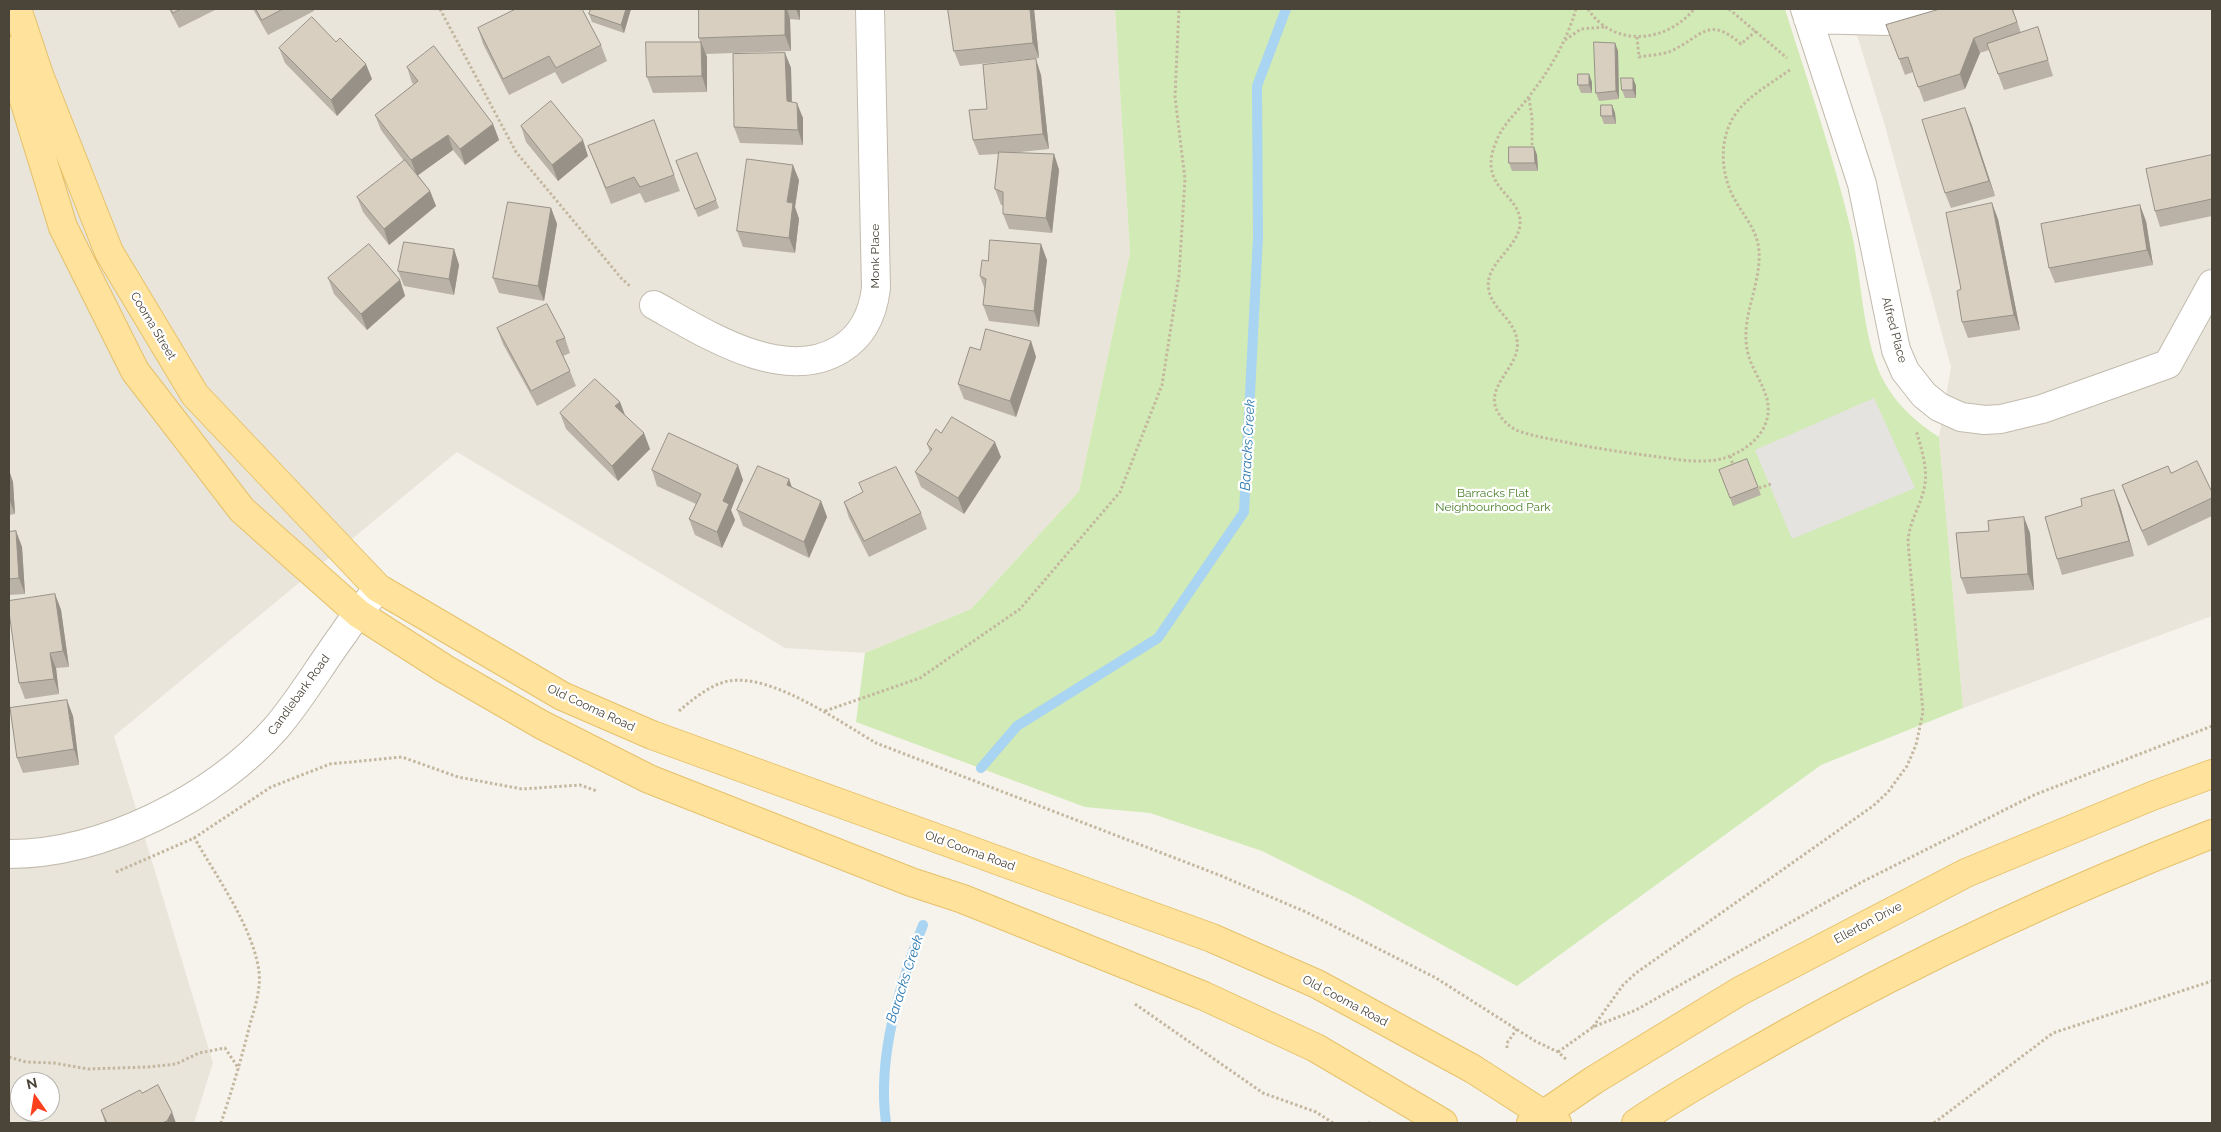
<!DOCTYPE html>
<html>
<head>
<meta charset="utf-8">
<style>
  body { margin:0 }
  #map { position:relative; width:2221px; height:1132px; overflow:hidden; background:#f6f3ec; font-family:Raleway,sans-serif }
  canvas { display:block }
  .frame { position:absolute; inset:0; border:10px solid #4b4439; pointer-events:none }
  .north { position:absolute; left:10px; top:1072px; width:50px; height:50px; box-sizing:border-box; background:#fff; border:1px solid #b7b4b0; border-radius:50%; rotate:347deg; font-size:14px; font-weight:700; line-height:20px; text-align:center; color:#4b4439 }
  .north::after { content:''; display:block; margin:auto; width:18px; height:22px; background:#fc3f1d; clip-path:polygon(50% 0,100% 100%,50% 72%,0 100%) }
</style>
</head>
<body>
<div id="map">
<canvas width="2221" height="1132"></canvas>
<div class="frame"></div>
<div class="north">N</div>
</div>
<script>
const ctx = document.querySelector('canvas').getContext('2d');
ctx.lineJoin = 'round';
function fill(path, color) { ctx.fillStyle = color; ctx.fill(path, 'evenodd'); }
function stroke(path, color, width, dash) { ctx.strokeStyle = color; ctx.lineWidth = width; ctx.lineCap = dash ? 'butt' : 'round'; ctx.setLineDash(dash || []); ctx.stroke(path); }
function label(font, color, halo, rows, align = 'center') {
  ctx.font = font + ' Raleway,sans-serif'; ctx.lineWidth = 4.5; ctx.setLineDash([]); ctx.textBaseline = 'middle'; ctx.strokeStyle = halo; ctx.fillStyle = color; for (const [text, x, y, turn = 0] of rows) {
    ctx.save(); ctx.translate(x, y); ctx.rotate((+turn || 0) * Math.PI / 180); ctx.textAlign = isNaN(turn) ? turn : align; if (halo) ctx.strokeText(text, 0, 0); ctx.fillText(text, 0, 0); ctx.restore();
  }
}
const residential = new Path2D(`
  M9,9H1115L1130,253L1079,491L971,609L865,653L785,648L457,452L114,736L213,1063L194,1123H9ZM20,1082H50V1112H20Z
  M1849,9H2212V616L1963,708L1939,437L1951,367L1885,126Z`);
const green = new Path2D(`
  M1115,9H1785C1808,82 1833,155 1851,230C1862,276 1862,345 1886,385C1899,407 1917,423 1939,437L1963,708L1821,765L1517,986L1357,898L1262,851L1150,813L1085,807L856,722L865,653L971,609L1079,491L1130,253Z`);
const parking = new Path2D(`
  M1874,398L1915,488L1792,539L1755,450Z`);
const stream = new Path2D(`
  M981,768L1017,726L1158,638L1244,512L1258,237L1257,86L1286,9
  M886,1123C877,1056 899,987 923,925`);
const path = new Path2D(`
  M440,9L516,152L622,279L630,286
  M1576,9C1567,40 1550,70 1530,95C1519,111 1503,123 1496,142C1476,189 1523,194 1520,225C1517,250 1483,264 1489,291C1493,310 1514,319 1517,340C1522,367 1481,387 1499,414C1503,421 1509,426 1516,430C1528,435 1542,437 1555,440C1587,447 1620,452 1652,456C1675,459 1698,464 1721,459C1739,454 1758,442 1765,425C1777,395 1752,377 1747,349C1741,316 1761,285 1759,252C1758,231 1745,218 1735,200C1720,174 1718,137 1737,112C1748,96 1775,81 1791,69
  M1588,9C1613,48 1667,43 1694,9
  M1729,9L1787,58
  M1637,37L1639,57C1649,55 1662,55 1671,51C1701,38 1707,14 1741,44L1756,31
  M1565,40L1581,29L1605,27
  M1529,98L1532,118V151
  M1730,456L1734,468
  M1759,488L1771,484
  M679,711C693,699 710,685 728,681C771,673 840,722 876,743L1219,875L1306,912L1436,978L1535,1041L1558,1052L1567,1060
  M825,711L920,678L1020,609L1120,492L1162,385L1179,275L1185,179L1175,97L1179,9
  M194,837C217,878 252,925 259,971C261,989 255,1007 250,1024C242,1057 232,1090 221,1123
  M116,872L194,838L271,787L330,764L402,757L458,777L522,789L580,785L597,791
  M1135,1004L1263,1093L1316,1112L1333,1123
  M1593,1027L1623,985L1636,973L1873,806L1888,792L1907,766L1916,745L1923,712L1908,542C1909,522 1920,507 1924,489C1929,470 1921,448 1916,430
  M1507,1048V1043L1517,1029
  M1558,1052L1593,1027L1636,1010L1860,883L2034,795L2212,726
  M9,1057L26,1062L54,1063L88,1069L148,1067L176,1064L199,1053L225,1048L239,1069
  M1368,1123H1370
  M1934,1123L2053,1033L2212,981`);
const minor = new Path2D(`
  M1805,9L1862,184L1896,350L1905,371L1924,395L1939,407L1961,417L1985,420L2001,419L2042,409L2168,364L2212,284
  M1808,19L1886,21L1935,9
  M654,305C705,333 783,385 841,349C864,335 873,313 876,288L870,9
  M9,854C103,854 214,798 276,728C301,699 321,664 344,633C354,617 367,603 378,588`);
const major = new Path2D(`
  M17,9L39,75L109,252L195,395L378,588L562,696L652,735L1212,938L1317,984L1473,1069L1557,1123
  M9,51L63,227L135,371L242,510L359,614L445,669L542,725L649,779L911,882L963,899L1204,996L1316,1048L1443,1123
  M1531,1123L1594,1080L1740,991L1966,873L2152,796L2212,774
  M1636,1123C1684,1090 1735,1063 1785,1034C1923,957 2065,891 2212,834`);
const wall = new Path2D(`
  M169,9H217L179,28Z
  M253,9H313L314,11L268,35Z
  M591,9H631L624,33L592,22L589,14Z
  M699,9H800V20L790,19L791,51L706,54L707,57V92L653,93L647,77L700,42L699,38Z
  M948,9H1034L1039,58L960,66L954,51Z
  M1940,9H2013L2021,33L2038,27L2053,76L2004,90L1989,50L1980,53L1965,89L1924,102L1913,72L1905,75L1886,25Z
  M478,28L601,45L607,61L562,84L555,72L509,95L483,44Z
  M1615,43L1618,51L1619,99L1599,101L1596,93Z
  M279,48L372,79L337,116L285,63Z
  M785,53L791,68L792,102L803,118V145L740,143L734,127Z
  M407,67L493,124L499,140L465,165L453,150L418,175L430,191L436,206L389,245L363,212L357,197L404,161L381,130L375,115L414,84L412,83Z
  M1041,75L1049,149L1011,153L1054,154L1059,170L1052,233L1009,229L1003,214V205H1001L995,189L999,154L979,155L973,140L987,109Z
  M1633,78L1636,86V98H1625L1622,90Z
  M1592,82V93H1581L1578,85Z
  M1612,105L1615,113L1616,124H1604L1601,116Z
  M654,120L680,191L645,203L640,193L611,204L588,146Z
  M1971,123L1995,196L1951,208L1945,193Z
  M521,126L588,156L558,181L526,142Z
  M1534,147L1537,155L1538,171H1512L1509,163Z
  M2212,155V216L2160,227L2155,211Z
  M676,161L716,200L719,208L698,217Z
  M799,180L795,207L799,219L795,253L743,247L737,231Z
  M551,208L557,224L544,301L499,293L493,278Z
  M1998,219L2020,330L1968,338L1962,322L1961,289Z
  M2146,221L2153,265L2055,283L2049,268Z
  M454,249L459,265L454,295L404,286L398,271Z
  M1047,260L1039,327L989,321L983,305L985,290L980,276L988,261Z
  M328,278L400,280L405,296L367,330L334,294Z
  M497,328L565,338L570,353L563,356L570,371L576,386L537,406L503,344Z
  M1031,341L1036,357L1016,417L964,399L958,384Z
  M620,402L625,415L650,449L618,481L566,429L560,413Z
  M941,433L1001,457L964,514L921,487L915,472L930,452L927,444Z
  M1747,459L1761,495L1733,506L1719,470Z
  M9,470L13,482L15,514L9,515Z
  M652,470L743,480L731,510L735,520L722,548L695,535L689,519L696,504L657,486Z
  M2171,473L2212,492V516L2148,546L2128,501L2122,485Z
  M789,479L792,487L821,501L827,517L809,558L743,526L737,510Z
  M844,502L921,513L927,529L869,557L849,518Z
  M2120,506L2134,556L2062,575L2057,559Z
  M16,531L22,547L25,594L9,595V532Z
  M2030,533L2034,590L1967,594L1961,578Z
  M55,594L61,610L69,667L56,668L59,694L25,699L19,683Z
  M73,716L79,765L23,773L17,758Z
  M142,1093L176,1123H105L101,1110Z`);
const shadedWall = new Path2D(`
  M626,9H631L624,33L621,25Z
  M785,9H787L790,19L791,51L785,35Z
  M796,9H800V20Z
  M1030,9H1034L1039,58L1033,43Z
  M1974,38L1980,53L1965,89L1960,74Z
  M701,42L707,57V92L702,76Z
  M1615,43L1618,51L1619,99L1616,91Z
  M785,53L791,68L792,117L787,101Z
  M1036,59L1041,75L1049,149L1043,134Z
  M366,64L372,79L337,116L331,100Z
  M1589,74L1592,82V93L1589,85Z
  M1633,78L1636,86V98L1633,90Z
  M797,103L803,118V145L798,130Z
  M1612,105L1615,113L1616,124L1613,116Z
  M1965,108L1971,123L1995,196L1989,181Z
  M493,124L499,140L465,165L460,149Z
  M448,135L453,150L417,176L411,160Z
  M583,140L588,156L558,181L552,165Z
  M1534,147L1537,155L1538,171L1535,163Z
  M1054,154L1059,170L1052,233L1046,218Z
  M793,165L799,180L795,207L799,219L795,253L789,238L787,202Z
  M430,191L436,206L389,245L384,229Z
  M1992,203L1998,219L2020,330L2014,315Z
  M2140,205L2146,221L2153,265L2147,250Z
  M551,208L557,224L544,301L538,286Z
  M1041,244L1047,260L1039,327L1034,311Z
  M454,249L459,265L454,295L449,279Z
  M400,280L405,296L367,330L361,314Z
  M1031,341L1036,357L1016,417L1010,401Z
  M620,402L626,418L615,406Z
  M644,433L650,449L618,481L612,466Z
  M995,442L1001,457L964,514L958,498Z
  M738,465L743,480L731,510L735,520L722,548L717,532L723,501Z
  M9,470L13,482L15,514L9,499Z
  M789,479L794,495L787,485Z
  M2114,490L2120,506L2134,556L2129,541Z
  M821,501L827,517L809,558L804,542Z
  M2024,517L2030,533L2034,590L2028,574Z
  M16,531L22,547L25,594L19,578Z
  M55,594L61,610L69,667L63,651Z
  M50,653L56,668L59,694L54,679Z
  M67,700L73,716L79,765L74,749Z
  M172,1112L176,1123H168L167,1121Z`);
const building = new Path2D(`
  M171,9H181L173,13Z
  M256,9H283L262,20Z
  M516,9H582L601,45L556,68L549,56L503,79L478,28Z
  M591,9H626L621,25L589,14Z
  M699,9H785V35L699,38Z
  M948,9H1030L1033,43L954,51Z
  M1940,9H2012L2017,22L1974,38L1960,74L1918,87L1908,57L1899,59L1886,25Z
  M312,17L336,42L340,38L366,64L331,100L279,48Z
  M2038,27L2048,60L1998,74L1987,44Z
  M646,42H701L702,76L647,77Z
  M1594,42L1615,43L1616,91L1596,93Z
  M434,46L493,124L460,149L448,135L411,160L375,115L418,81L407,67Z
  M785,53L787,101L797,103L798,130L734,127L733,54Z
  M1036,59L1043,134L973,140L969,110L987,109L983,65Z
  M1578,74H1589V85H1578Z
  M1621,78H1633V90H1622Z
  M551,101L583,140L552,165L521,126Z
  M1601,105H1612L1613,116H1601Z
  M1965,108L1989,181L1945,193L1922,120Z
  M654,120L674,175L640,187L634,177L606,188L588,146Z
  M1509,147H1534L1535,163H1509Z
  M999,152L1054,154L1046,218L1003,214V192L995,189Z
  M697,153L716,200L695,209L676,161Z
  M2212,155V199L2155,211L2146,169Z
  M747,159L793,165L787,202L793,203L789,238L737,231Z
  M405,160L430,191L384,229L357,197Z
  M508,202L551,208L538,286L493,278Z
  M1992,203L2014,315L1962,322L1957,291L1961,289L1946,213Z
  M2140,205L2147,250L2049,268L2041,224Z
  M990,240L1041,244L1034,311L983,305L986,279L980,276L982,260L988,261Z
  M404,242L454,249L449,279L398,271Z
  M369,244L400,280L361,314L328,278Z
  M547,304L565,338L556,341L570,371L531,391L497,328Z
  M986,329L1031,341L1010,401L958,384L970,347L980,350Z
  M595,379L620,402L615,406L644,433L612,466L560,413Z
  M952,417L995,442L958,498L915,472L932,449L927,444L936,429L941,433Z
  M669,433L738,465L723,501L729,504L717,532L689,519L701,494L652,470Z
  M1747,459L1758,487L1730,498L1719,470Z
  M2197,461L2212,492V498L2142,531L2122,485L2168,466L2171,473Z
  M758,466L789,479L787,485L821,501L804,542L737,510Z
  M896,467L921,513L864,541L844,502L863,492L859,483Z
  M2114,490L2129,541L2057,559L2045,517L2082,506L2081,499Z
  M2024,517L2028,574L1961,578L1956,533L1989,531L1988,521Z
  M16,531L19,578L9,579V532Z
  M55,594L63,651L50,653L54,679L19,683L9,612V601Z
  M67,700L74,749L17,758L10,708Z
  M158,1085L172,1112L167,1121L162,1123H107L101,1110L140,1090L142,1093Z`);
const streetNames = [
  ["Monk Place",875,256,-90],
  ["Cooma Street",153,326,59],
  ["Alfred Place",1894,330,75],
  ["Candlebark Road",299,695,-54],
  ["Old Cooma Road",591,708,25],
  ["Old Cooma Road",970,851,20],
  ["Ellerton Drive",1868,923,-28],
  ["Old Cooma Road",1345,1001,28]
];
const parkNames = [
  ["Barracks Flat",1493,493],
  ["Neighbourhood Park",1493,507]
];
const waterNames = [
  ["Baracks Creek",1248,445,-87],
  ["Baracks Creek",905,979,-72]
];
fill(residential, '#eae5da');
fill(green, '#d2eab5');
fill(parking, '#e5e3e0');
stroke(stream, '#a9d4f2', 10);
stroke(minor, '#c2bbae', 30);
stroke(major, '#e6c16a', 30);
stroke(path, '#c4b79f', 3, [2.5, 2.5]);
stroke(minor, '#fff', 28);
stroke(major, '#ffe39c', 28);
fill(wall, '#bab2a6');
fill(shadedWall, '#979187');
fill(building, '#d8cfc1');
stroke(building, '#979187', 1);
label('12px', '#4b4439', '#fff', streetNames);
label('12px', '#4a7f2a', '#fff', parkNames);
label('italic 14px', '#2e7ab2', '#fff', waterNames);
</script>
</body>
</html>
